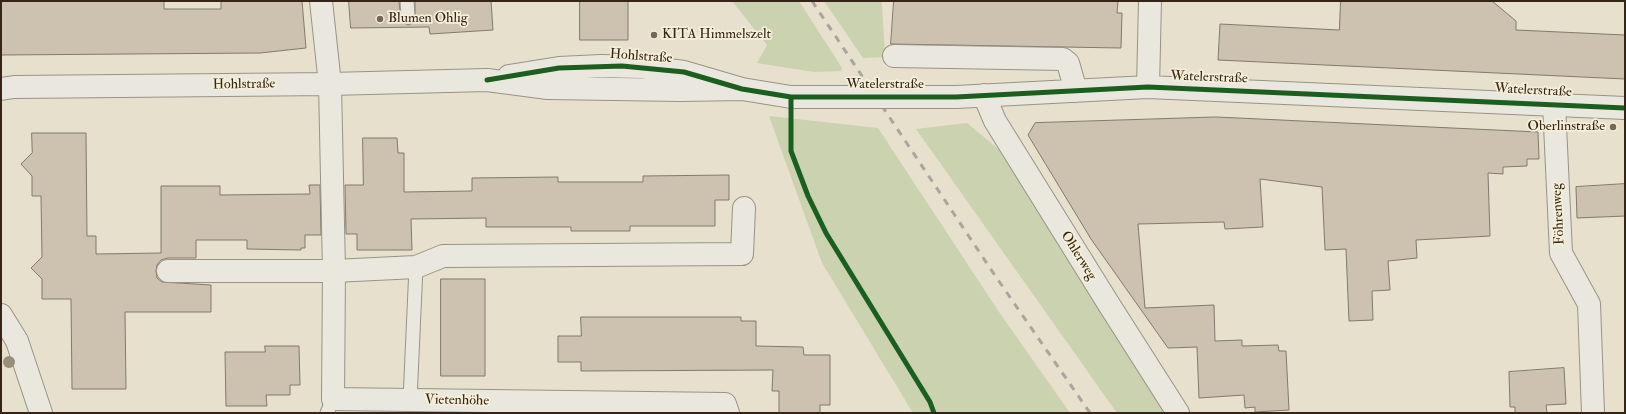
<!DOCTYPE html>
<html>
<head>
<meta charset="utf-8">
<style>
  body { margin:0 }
  #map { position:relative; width:1626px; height:414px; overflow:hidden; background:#e6e0cc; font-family:"IM FELL Double Pica",serif }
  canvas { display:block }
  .frame { position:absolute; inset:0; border:2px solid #362419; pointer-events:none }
</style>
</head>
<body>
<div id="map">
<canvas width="1626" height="414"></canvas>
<div class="frame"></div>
</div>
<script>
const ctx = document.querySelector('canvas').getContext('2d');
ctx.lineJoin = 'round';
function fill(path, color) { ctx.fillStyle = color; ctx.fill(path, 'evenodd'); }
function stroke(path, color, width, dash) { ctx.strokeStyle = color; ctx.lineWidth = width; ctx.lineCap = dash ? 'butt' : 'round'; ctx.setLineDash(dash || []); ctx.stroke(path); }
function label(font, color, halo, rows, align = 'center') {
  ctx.font = font + ' "IM FELL Double Pica",serif'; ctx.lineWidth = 3.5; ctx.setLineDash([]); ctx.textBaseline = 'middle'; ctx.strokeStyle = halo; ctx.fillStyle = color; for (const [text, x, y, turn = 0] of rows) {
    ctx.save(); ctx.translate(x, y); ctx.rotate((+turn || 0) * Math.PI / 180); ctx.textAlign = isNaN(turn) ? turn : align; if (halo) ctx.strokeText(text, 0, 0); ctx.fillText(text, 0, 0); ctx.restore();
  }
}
const green = new Path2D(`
  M732,1H799L842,68L841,71L814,72L757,63L767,45Z
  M824,1H881L882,4L885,57L863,58Z
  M769,116L878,128L999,312L1070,413H913L822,263Z
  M967,123L1008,157L1170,413H1117L916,129Z`);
const building = new Path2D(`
  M1,1H164V9H221V1H302L306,48L260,53L1,55Z
  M349,1H399L401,21L408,25L413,23L415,20V1H491L493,30L430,34L429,27L351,28Z
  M580,1H628V40H580Z
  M894,1H1118L1117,13H1122L1121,48L891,44Z
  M1341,1H1492L1516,21V30L1625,35V79L1218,60L1220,24L1339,30Z
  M1216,117L1538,132L1539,159H1527V166L1503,167V174L1488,173L1490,236L1416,240L1417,258L1388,261L1390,290L1372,291L1373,320L1349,321L1346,249L1325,250L1322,187L1260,179L1263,227L1225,229L1224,222L1138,224L1145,308L1214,305L1215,341L1242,340V346L1278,345L1279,351H1286L1289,410L1255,412V407L1245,408L1244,395L1199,398L1197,347L1168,348L1091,239L1028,135L1035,123Z
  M32,133H86L87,236H96V254L161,253V186H220V195L310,194L309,185H320L321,235H305V248H301V250L247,249V240H196V258H168L161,260L157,265L156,271L157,278L162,282L211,285V312H125L126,389H72L71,299H42V279L31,268L42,257L41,196H32V176L21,164L32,153Z
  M363,138H397L398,153H404V192L472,191V178L558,177V182H643V176L729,175V200H715V226H630V231H571V227H486V218L411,219L412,250H357V234H346L345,185H363Z
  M1625,184V216L1577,218L1576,187Z
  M441,279H485V376H441Z
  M581,317H741V321H756V346L803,347L804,355H830V405H820V413H779V391H772L773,370L581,371V362H558V336H581Z
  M265,346H299L300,385H290V395H266L267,406H226L225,352H265Z
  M1564,368L1566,404L1546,405L1547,413H1515V407H1510L1509,372Z`);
const service = new Path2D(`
  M407,1L408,17
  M410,400L416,267
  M327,413L333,399`);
const minor = new Path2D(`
  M321,1L330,84L334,271L333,399L725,404L728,413
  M894,56L1063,59L1068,63L1076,91
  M509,76L559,68L601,66L643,67L684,72L742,89L791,97
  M1148,87L1150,1
  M1,89L14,87L330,84L487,80L548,88L680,90L742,89
  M984,95L995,121L1108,303L1178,413
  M956,97L1148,87L1625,108
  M1554,104L1561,253L1589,304L1593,413
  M168,271H334L416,267L443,256L742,254L744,208
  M1,315L17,341L41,413`);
const rail = new Path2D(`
  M812,1L994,274L1090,413`);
const minorBridge = new Path2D(`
  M791,97H956`);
const cycleway = new Path2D(`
  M487,80L559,68L622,66L684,72L742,89L791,97H956L1148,87L1625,108
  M791,97V151L808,196L826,233L930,402L934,413`);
const trees = [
  [9,362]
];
const markers = [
  [380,19,4,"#746658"],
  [654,35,4,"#746658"],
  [1613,127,4,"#746658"]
];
const poiNames = [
  ["Blumen Ohlig",388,19],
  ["KITA Himmelszelt",662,35],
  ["Oberlinstraße",1605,127,"right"]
];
const streetNames = [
  ["Hohlstraße",641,57,4],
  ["Watelerstraße",1209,78,2],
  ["Hohlstraße",244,85,-1],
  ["Watelerstraße",885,85],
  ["Watelerstraße",1533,91,3],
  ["Föhrenweg",1559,214,-93],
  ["Ohlerweg",1078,256,58],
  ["Vietenhöhe",457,401,1]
];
fill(green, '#cad2af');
fill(building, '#cdc1af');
stroke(building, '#807a6e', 1);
stroke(service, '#989387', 15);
stroke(minor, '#989387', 24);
stroke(service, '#eae8de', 13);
stroke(minor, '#eae8de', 22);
stroke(rail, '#aaa59d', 3, [7, 7]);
stroke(minorBridge, '#989387', 24, []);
stroke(minorBridge, '#eae8de', 22);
stroke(cycleway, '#1b5e20', 5);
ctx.fillStyle = '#978f7b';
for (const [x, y] of trees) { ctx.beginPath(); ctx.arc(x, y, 6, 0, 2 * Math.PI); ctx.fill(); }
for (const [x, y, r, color] of markers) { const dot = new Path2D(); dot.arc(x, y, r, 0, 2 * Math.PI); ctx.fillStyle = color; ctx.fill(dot); stroke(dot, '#f5efd7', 1.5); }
label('14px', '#362419', '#f5efd7', poiNames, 'left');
label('14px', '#362419', '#f5efd7', streetNames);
</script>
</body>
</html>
